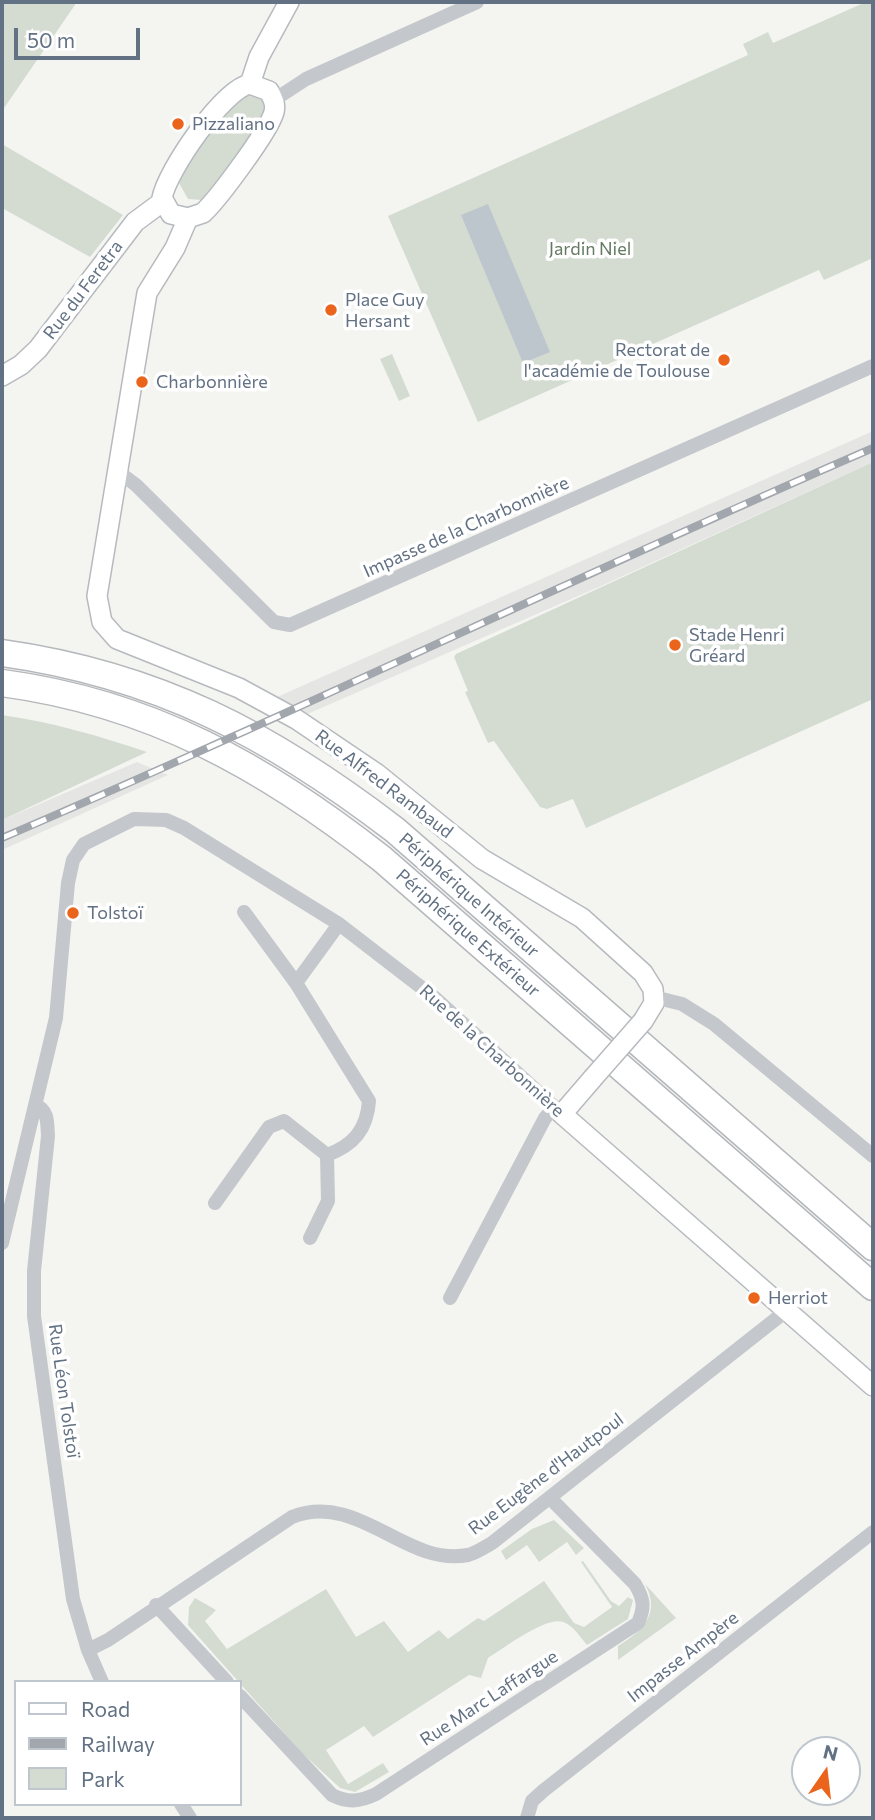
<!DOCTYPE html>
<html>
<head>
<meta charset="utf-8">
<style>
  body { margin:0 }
  #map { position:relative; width:875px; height:1820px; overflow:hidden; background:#f4f5f1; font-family:Commissioner,sans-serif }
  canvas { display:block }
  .frame { position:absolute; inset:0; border:4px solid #627183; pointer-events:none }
  .legend { position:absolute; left:14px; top:1680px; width:228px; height:126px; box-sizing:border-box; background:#fff; border:2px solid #c0c6cd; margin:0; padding:9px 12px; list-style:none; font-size:21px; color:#627183 }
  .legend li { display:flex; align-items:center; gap:14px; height:35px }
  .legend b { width:35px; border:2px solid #c0c6cd }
  .north { position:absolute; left:791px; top:1736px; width:70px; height:70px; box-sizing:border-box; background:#fff; border:2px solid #c0c6cd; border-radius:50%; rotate:14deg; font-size:19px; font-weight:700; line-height:28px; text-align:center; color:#627183 }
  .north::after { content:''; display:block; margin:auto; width:24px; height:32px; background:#eb641b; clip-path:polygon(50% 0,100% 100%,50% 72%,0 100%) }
  .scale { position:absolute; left:14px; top:28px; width:126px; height:32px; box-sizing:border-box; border:4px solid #627183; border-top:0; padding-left:9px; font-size:21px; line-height:24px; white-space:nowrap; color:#627183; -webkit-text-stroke:5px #fff; paint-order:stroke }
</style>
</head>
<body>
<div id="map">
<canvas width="875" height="1820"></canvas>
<div class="frame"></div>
<ul class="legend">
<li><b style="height:9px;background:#fff"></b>Road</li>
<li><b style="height:9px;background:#a2a7ae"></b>Railway</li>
<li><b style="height:19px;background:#d4dcd2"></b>Park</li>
</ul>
<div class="north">N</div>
<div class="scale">50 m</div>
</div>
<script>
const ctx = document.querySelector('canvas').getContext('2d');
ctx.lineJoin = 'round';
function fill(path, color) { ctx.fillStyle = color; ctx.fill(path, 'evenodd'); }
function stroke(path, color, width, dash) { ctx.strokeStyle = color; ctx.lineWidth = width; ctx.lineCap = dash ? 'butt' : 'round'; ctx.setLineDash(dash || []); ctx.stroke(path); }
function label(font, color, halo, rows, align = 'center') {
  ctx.font = font + ' Commissioner,sans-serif'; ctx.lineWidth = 7; ctx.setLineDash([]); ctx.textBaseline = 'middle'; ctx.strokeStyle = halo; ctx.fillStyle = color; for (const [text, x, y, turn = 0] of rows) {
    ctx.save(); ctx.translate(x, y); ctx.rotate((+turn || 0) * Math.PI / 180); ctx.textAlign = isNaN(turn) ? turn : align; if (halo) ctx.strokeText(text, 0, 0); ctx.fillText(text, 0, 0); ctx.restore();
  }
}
const built = new Path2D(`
  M873,431V462L601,586L296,719L266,702Z
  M137,762L168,775L2,850V820Z`);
const green = new Path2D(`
  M2,2H77L2,111Z
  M866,2H873V258L824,280L819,270L478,422L388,216L748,55L743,44L768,32L773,43Z
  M248,93L262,97L265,104L260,130L202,200L188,199L179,183L182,170L225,108Z
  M2,144L123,215L90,257L2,208Z
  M392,354L410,396L399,401L380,359Z
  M873,462V699L586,828L573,799L547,809L540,807L494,741L488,743L465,692L468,691L454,657L456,654Z
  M2,715C52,722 99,736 147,752L2,820Z
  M554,1520L584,1548L576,1555L567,1542L539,1562L527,1545L506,1560L501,1551L532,1529Z
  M583,1561L611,1601L619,1606L628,1597L633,1600L628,1619L587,1645C580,1637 573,1625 563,1622C546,1616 504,1648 488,1658L481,1678L469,1675L373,1737L364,1726L326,1750L348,1784L383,1763L389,1772L355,1792L340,1788L301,1752L188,1625L189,1607L195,1598L216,1610L205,1621L227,1649L326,1589L356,1637L384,1621L408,1652L439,1630L448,1639L478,1618L484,1621L544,1581L574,1623L584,1627L612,1607L581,1562Z
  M645,1584L676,1618L618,1660V1646C643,1630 661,1614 645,1584Z`);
const water = new Path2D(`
  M488,204L550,352L523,363L461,215Z`);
const street = new Path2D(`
  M274,100L306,79L477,2
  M116,470L136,485L274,622L290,625L873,366
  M244,912L296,983
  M654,997L682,1004L714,1024L873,1156
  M35,1105C49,1110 47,1124 48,1136L34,1271V1316L73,1599L88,1650L102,1682
  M215,1203L269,1127L284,1121L327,1155C354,1145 367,1129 369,1101L296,983L339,924
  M310,1238L328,1201L327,1155
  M2,1243L56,1018L68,883L73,860L84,844L134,819L166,820L184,828L339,924L435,998L562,1114
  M450,1298L545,1118L555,1107
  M156,1605L227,1682
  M88,1650L108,1640L292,1517C359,1491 405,1567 468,1555C476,1553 485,1547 492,1543L786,1311
  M240,1696L332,1795C348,1803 359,1802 376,1794L638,1623C645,1607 644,1599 635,1584L550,1498
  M181,1804L190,1818
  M527,1818L532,1801L543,1791L873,1532`);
const secondary = new Path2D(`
  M250,84L269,91C273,99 276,104 274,112C269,131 218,199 203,213L188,218L171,214L162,198C167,171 223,89 250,84Z
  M250,84L259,57L289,2
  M188,218L175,248L147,293L97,596L102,622L117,639L239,688L296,719L376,773L482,859L582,918L643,973L653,989L654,1003L643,1021
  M2,376L21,365L38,349L135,222L162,202
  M593,1078L562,1114L873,1386`);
const highway = new Path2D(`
  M2,653C158,675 271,735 395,830L873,1247
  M2,683C151,703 265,767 382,859L873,1287`);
const rail = new Path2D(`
  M2,838C295,713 581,574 873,448`);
const secondaryBridge = new Path2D(`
  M593,1078L643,1021`);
const markers = [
  [178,124,7,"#eb641b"],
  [331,310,7,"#eb641b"],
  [724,360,7,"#eb641b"],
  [142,382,7,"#eb641b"],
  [675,645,7,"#eb641b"],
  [73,913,7,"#eb641b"],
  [754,1298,7,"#eb641b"]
];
const poiNames = [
  ["Pizzaliano",192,124],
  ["Place Guy",345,300],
  ["Hersant",345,321],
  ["Rectorat de",710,350,"right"],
  ["l'académie de Toulouse",710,371,"right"],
  ["Charbonnière",156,382],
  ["Stade Henri",689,635],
  ["Gréard",689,656],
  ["Tolstoï",87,913],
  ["Herriot",768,1298]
];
const parkNames = [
  ["Jardin Niel",590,249]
];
const streetNames = [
  ["Rue du Feretra",83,290,-53],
  ["Impasse de la Charbonnière",466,527,-24],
  ["Rue Alfred Rambaud",384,784,37],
  ["Périphérique Intérieur",469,895,41],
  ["Périphérique Extérieur",468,933,41],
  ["Rue de la Charbonnière",492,1051,42],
  ["Rue Léon Tolstoï",64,1391,82],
  ["Rue Eugène d'Hautpoul",546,1474,-37],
  ["Impasse Ampère",683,1657,-38],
  ["Rue Marc Laffargue",489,1698,-33]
];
fill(built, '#e5e6e4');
fill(green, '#d4dcd2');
fill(water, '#bdc6cd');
stroke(secondary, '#b6babf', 22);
stroke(highway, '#b4b7bb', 29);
stroke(street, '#c4c7cb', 14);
stroke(secondary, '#fff', 19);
stroke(highway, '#fff', 26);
stroke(rail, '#a2a7ae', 8);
stroke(rail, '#fff', 5, [16]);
stroke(secondaryBridge, '#b6babf', 22, []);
stroke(secondaryBridge, '#fff', 19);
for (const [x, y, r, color] of markers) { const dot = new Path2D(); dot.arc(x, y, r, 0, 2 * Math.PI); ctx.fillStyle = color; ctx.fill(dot); stroke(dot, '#fff', 2.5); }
label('18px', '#627183', '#fff', poiNames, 'left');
label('18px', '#647a62', '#fff', parkNames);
label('18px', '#627183', '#fff', streetNames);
</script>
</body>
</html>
